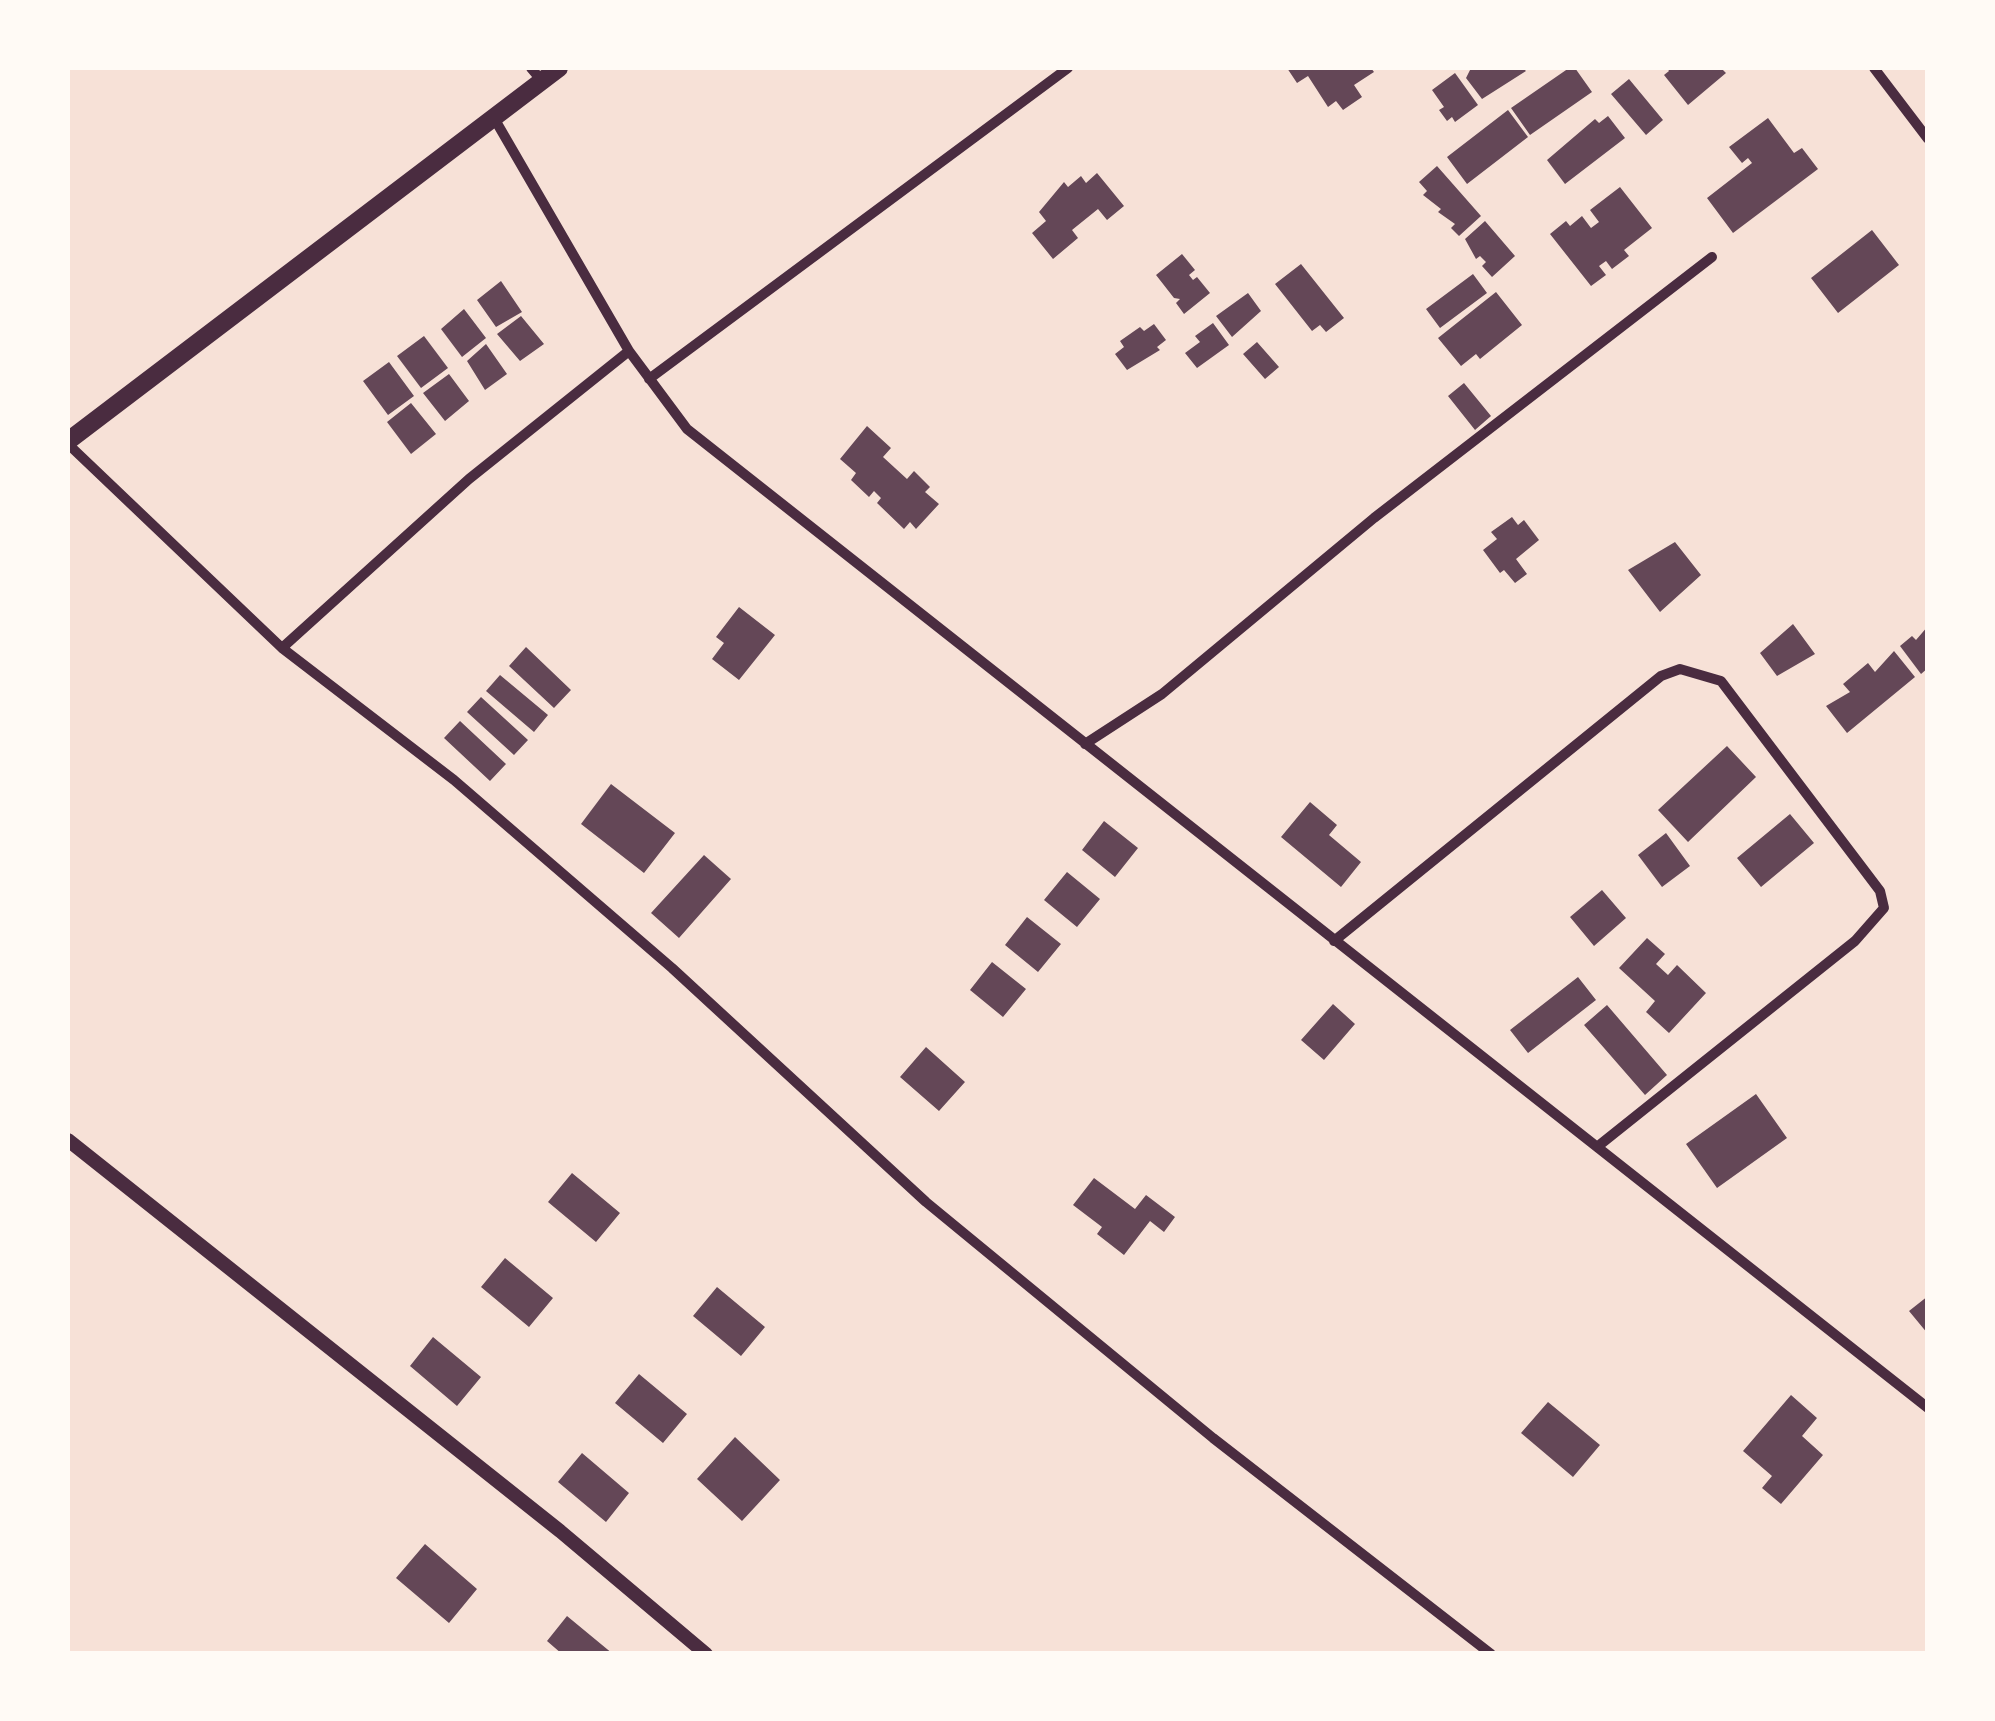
<!DOCTYPE html>
<html>
<head>
<meta charset="utf-8">
<style>
  body { margin:0 }
  #map { position:relative; width:1995px; height:1721px; overflow:hidden; background:#f7e1d7; font-family:Jost,sans-serif }
  canvas { display:block }
  .frame { position:absolute; inset:0; border:70px solid #fffaf5; pointer-events:none }
</style>
</head>
<body>
<div id="map">
<canvas width="1995" height="1721"></canvas>
<div class="frame"></div>
</div>
<script>
const ctx = document.querySelector('canvas').getContext('2d');
ctx.lineJoin = 'round';
function fill(path, color) { ctx.fillStyle = color; ctx.fill(path, 'evenodd'); }
function stroke(path, color, width, dash) { ctx.strokeStyle = color; ctx.lineWidth = width; ctx.lineCap = dash ? 'butt' : 'round'; ctx.setLineDash(dash || []); ctx.stroke(path); }
const building = new Path2D(`
  M1287,68H1371L1374,72L1354,85L1362,97L1343,110L1336,101L1328,107L1308,76L1297,83Z
  M1471,68H1523L1526,71L1482,99L1466,78Z
  M1569,68H1575L1592,92L1530,135L1511,108Z
  M1667,68H1721L1726,73L1688,105L1664,75L1669,71Z
  M1455,73L1478,105L1455,122L1452,117L1447,121L1439,110L1444,107L1432,90Z
  M1629,79L1663,120L1646,135L1611,94Z
  M1508,110L1528,137L1467,184L1447,157Z
  M1608,116L1625,138L1565,184L1547,160L1595,119L1599,123Z
  M1768,118L1794,153L1802,148L1818,169L1733,233L1707,198L1752,163L1748,158L1742,163L1729,147Z
  M1437,166L1481,216L1459,236L1451,228L1455,224L1438,212L1441,209L1423,195L1427,191L1419,182Z
  M1097,173L1124,206L1107,220L1098,209L1072,230L1078,238L1053,259L1032,233L1046,221L1039,212L1064,182L1068,187L1081,176L1086,183Z
  M1620,187L1652,228L1624,250L1629,256L1612,269L1606,261L1599,266L1606,275L1591,286L1550,234L1566,221L1570,226L1582,216L1591,228L1599,222L1590,210Z
  M1485,221L1515,256L1492,277L1482,266L1486,262L1480,256L1476,259L1465,239Z
  M1872,230L1899,265L1838,313L1811,278Z
  M1182,254L1195,270L1189,275L1193,280L1197,277L1210,293L1184,314L1176,303L1180,299L1174,298L1156,275Z
  M1301,264L1344,318L1326,332L1320,325L1312,331L1275,284Z
  M1473,274L1487,293L1440,328L1426,309Z
  M501,281L522,312L496,327L477,300Z
  M1496,292L1522,325L1480,359L1476,354L1461,366L1438,338Z
  M1248,293L1261,311L1232,337L1216,316Z
  M464,309L486,338L462,357L441,329Z
  M521,316L544,344L520,361L497,334Z
  M1213,323L1229,345L1197,368L1185,353L1200,342L1195,336Z
  M1154,324L1166,340L1157,347L1160,350L1127,370L1115,354L1124,347L1120,341L1140,327L1144,331Z
  M424,336L448,368L421,388L397,356Z
  M1257,342L1279,367L1265,379L1243,354Z
  M486,344L507,374L485,390L467,361Z
  M389,362L414,396L388,415L363,381Z
  M449,374L469,401L445,421L423,393Z
  M1464,383L1491,416L1475,430L1448,396Z
  M411,403L436,434L411,454L387,422Z
  M867,426L891,448L883,457L907,479L914,471L930,487L925,492L939,504L916,529L910,522L904,529L877,503L881,498L874,491L869,497L851,480L856,473L840,459Z
  M1512,517L1518,525L1524,520L1539,540L1516,559L1527,574L1515,583L1504,570L1500,573L1483,550L1497,539L1491,532Z
  M1675,542L1701,575L1660,612L1628,570Z
  M739,607L775,635L739,680L712,659L724,643L716,637Z
  M1793,624L1815,654L1777,676L1760,653Z
  M1928,626V668L1921,674L1900,646L1912,636L1916,640Z
  M526,647L571,690L554,708L509,666Z
  M1894,651L1915,677L1847,733L1826,706L1850,692L1843,684L1868,663L1875,672Z
  M500,675L548,715L534,732L486,691Z
  M481,697L528,740L514,755L467,712Z
  M460,721L506,764L490,781L444,738Z
  M1727,746L1756,777L1688,842L1658,810Z
  M611,784L675,833L644,873L581,824Z
  M1310,802L1337,825L1329,835L1361,862L1341,887L1281,837Z
  M1790,814L1814,843L1761,887L1737,858Z
  M1104,821L1138,848L1115,877L1082,850Z
  M1666,833L1690,866L1662,887L1638,855Z
  M704,855L731,879L679,938L651,913Z
  M1067,872L1100,899L1077,927L1044,900Z
  M1602,890L1626,918L1594,946L1570,917Z
  M1027,917L1061,944L1038,972L1005,945Z
  M1647,938L1665,954L1656,964L1668,975L1677,965L1706,993L1669,1033L1646,1012L1655,1001L1619,968Z
  M992,962L1026,989L1003,1017L970,990Z
  M1578,977L1596,1000L1528,1053L1510,1030Z
  M1333,1004L1355,1024L1324,1060L1301,1040Z
  M1607,1005L1667,1075L1645,1095L1584,1025Z
  M926,1047L965,1082L939,1111L900,1077Z
  M1756,1094L1787,1138L1717,1188L1686,1144Z
  M572,1173L620,1213L596,1242L548,1202Z
  M1094,1178L1135,1209L1146,1195L1175,1217L1164,1232L1150,1221L1124,1255L1097,1234L1102,1227L1073,1205Z
  M505,1258L553,1298L529,1327L481,1287Z
  M717,1287L765,1327L741,1356L693,1316Z
  M1928,1296V1334L1909,1311Z
  M433,1337L481,1377L457,1406L410,1366Z
  M639,1374L687,1414L663,1443L615,1403Z
  M1791,1395L1817,1418L1802,1436L1823,1455L1781,1504L1762,1488L1772,1476L1743,1451Z
  M1548,1402L1600,1445L1573,1477L1521,1433Z
  M735,1437L780,1480L742,1521L697,1479Z
  M582,1453L629,1493L606,1522L558,1482Z
  M425,1544L477,1589L449,1623L396,1578Z
  M567,1616L613,1654H562L547,1641Z`);
const minor = new Path2D(`
  M531,68L542,81
  M1874,68L1928,139
  M494,118L629,351L687,429L1928,1408
  M649,379L1068,68
  M68,444L282,648L454,780L672,968L926,1202L1213,1438L1491,1654
  M282,648L469,479L629,351
  M1085,744L1162,694L1374,518L1712,257
  M1334,941L1661,676L1680,669L1721,681L1880,891L1884,908L1855,941L1597,1147`);
const tertiary = new Path2D(`
  M68,1140L560,1531L706,1654`);
const primary = new Path2D(`
  M68,441L559,68`);
fill(building, '#644757');
stroke(minor, '#4a2c40', 10);
stroke(tertiary, '#4a2c40', 14);
stroke(primary, '#4a2c40', 18);
</script>
</body>
</html>
